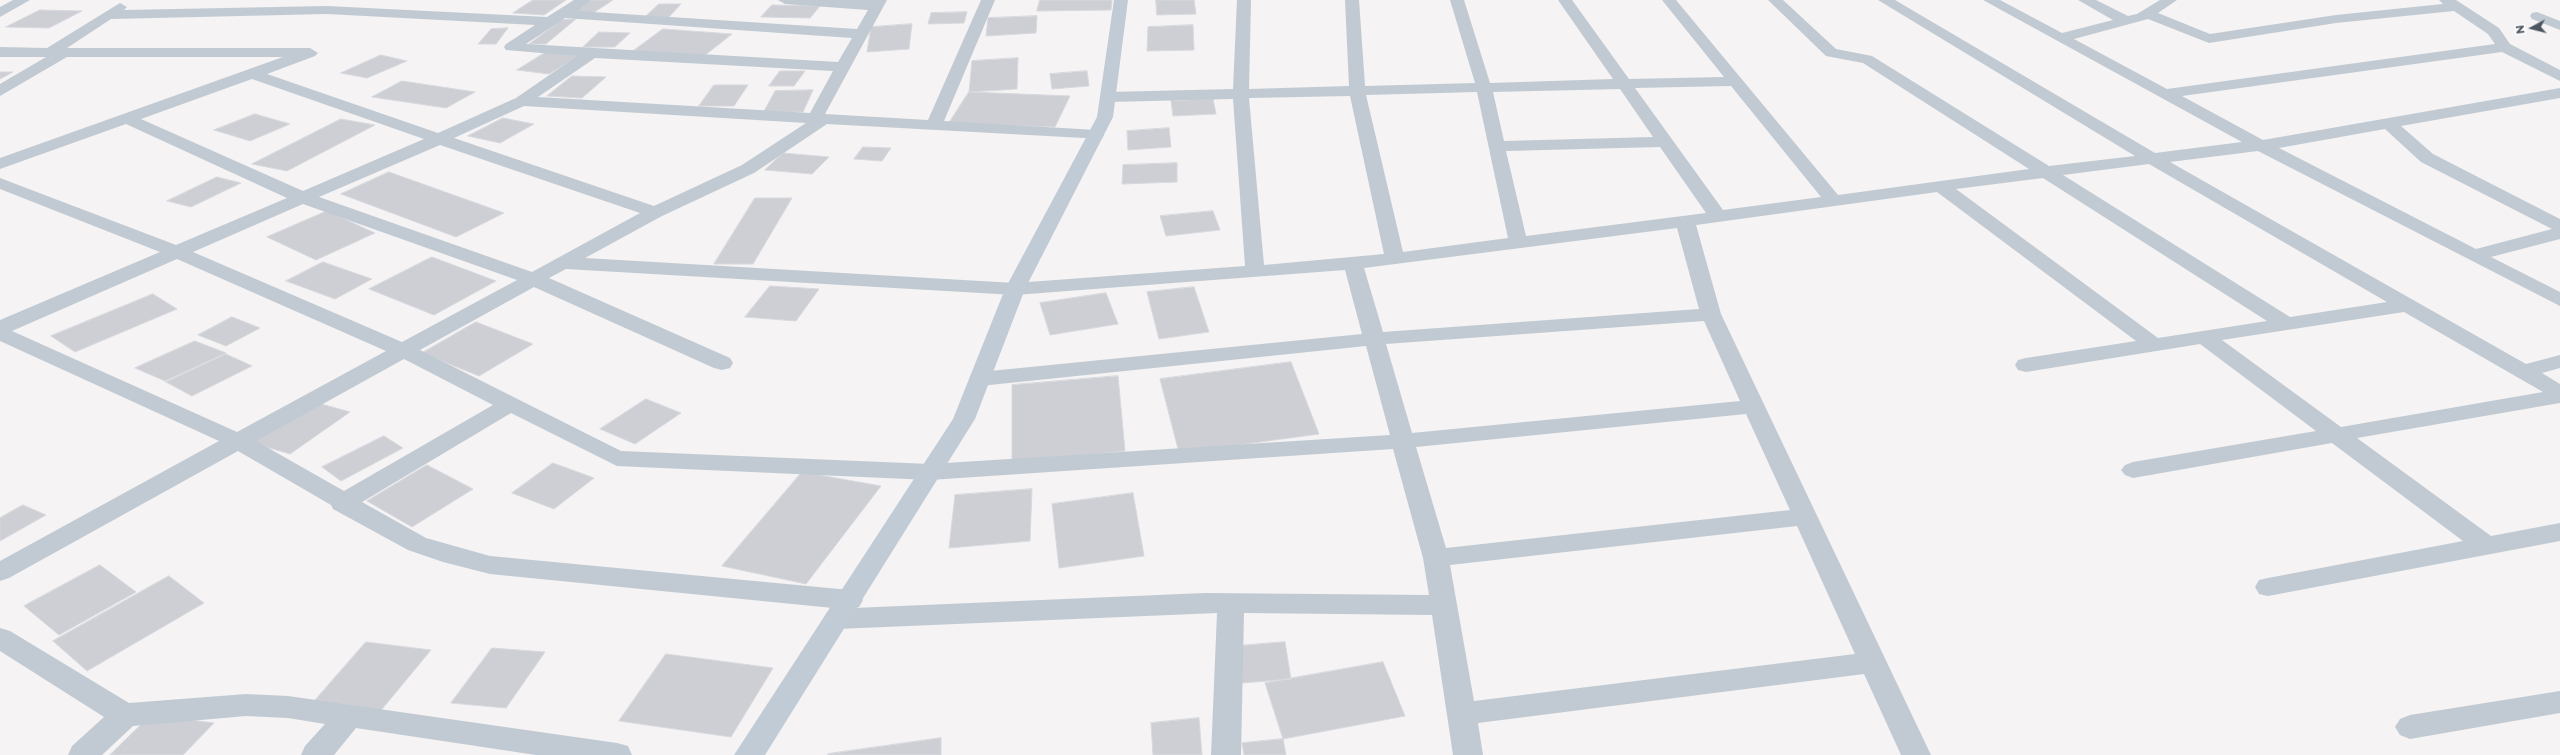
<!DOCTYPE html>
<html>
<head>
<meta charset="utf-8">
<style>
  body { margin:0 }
  #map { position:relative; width:2560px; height:755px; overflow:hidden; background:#f5f3f3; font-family:Montserrat,sans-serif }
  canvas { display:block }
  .north { position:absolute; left:2512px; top:8px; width:40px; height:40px; -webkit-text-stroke:3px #fff; paint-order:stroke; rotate:263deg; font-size:11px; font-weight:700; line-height:16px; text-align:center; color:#4a5661 }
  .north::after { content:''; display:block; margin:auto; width:14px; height:18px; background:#4a5661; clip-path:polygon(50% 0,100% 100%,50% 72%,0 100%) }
</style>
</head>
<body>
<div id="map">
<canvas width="2560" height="755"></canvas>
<div class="north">N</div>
</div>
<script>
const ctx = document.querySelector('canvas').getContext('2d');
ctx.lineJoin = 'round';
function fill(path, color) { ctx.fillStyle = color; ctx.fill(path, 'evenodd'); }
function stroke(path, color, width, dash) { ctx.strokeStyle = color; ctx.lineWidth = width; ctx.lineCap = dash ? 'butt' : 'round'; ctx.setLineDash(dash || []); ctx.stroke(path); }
const building = new Path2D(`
  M533,0H566L544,15L513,13Z
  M591,0H613L590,15L569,13Z
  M1040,0H1112L1111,10L1037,11Z
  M1156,0H1194L1196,14L1157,15Z
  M659,4H681L668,18H644Z
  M772,5L820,6L810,18L761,17Z
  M40,10L82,11L49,28L6,27Z
  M967,12L964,23L928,24L931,13Z
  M1037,16L1036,33L986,36L988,18Z
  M576,19L546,44H529L561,20Z
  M912,24L909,49L867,52L871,27Z
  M1193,25L1194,50L1147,51L1148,27Z
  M508,28L496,44H478L491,29Z
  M663,29L732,34L704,56L633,51Z
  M599,32L630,33L615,47H583Z
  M546,52L578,56L549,74L517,70Z
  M381,55L407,61L367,78L341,73Z
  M1018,58L1017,89L969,92L972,61Z
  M780,71H805L794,86H769Z
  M1087,71L1089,86L1052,89L1050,74Z
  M0,72H13L0,79Z
  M572,76L606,77L582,98L547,96Z
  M402,81L475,92L446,108L372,97Z
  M714,85H748L734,106H699Z
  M813,90L803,112L763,113L775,91Z
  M969,92L1070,96L1055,127L949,123Z
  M1213,99L1216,114L1173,116L1171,101Z
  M255,114L290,124L250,141L214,130Z
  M503,118L534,124L500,143L468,136Z
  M341,119L375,125L287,171L252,164Z
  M1169,128L1171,147L1128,150L1127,131Z
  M863,147L891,148L882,161L854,159Z
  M783,153L829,157L812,174L765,170Z
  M1177,163V182L1122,184L1123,165Z
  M389,172L504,213L456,237L341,194Z
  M217,177L241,183L191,207L167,201Z
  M755,198H792L753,264H714Z
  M327,211L375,233L316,260L267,237Z
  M1213,211L1220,230L1166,236L1160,216Z
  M432,257L496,281L434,315L369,289Z
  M323,262L372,279L335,299L286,281Z
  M770,286L819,289L796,321L745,317Z
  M1194,287L1209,332L1159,339L1147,292Z
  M1106,293L1118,324L1050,335L1040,303Z
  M153,294L177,309L75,352L51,336Z
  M232,317L260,328L226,346L198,335Z
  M476,322L533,344L479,376L422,353Z
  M195,341L226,353L165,381L135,368Z
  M226,354L252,366L192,396L166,382Z
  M1291,362L1319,434L1179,453L1160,379Z
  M1118,376L1125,451L1012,462V385Z
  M646,399L681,413L635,444L600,429Z
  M307,400L350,412L290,454L246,441Z
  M384,436L403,448L341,481L322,467Z
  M553,463L594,478L554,509L512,493Z
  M427,465L473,489L412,527L367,501Z
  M802,472L881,486L806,584L722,566Z
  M1032,489L1030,541L949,548L955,495Z
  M1133,493L1144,556L1059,568L1052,504Z
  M23,505L46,515L0,541V518Z
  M100,565L136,592L59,635L24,606Z
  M169,576L204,603L87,671L53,641Z
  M366,642L431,650L378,714L310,706Z
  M1285,642L1291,679L1242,683L1237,646Z
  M492,648L545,652L506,708L451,703Z
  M666,654L773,668L731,737L619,721Z
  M1383,662L1405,716L1283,739L1265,683Z
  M151,715L214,723L183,755H110Z
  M1199,718L1202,755H1153L1151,723Z
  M941,738V755H828V754Z
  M1283,739L1286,755H1244L1242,743Z`);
const street = new Path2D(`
  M13,0H30L0,17V7Z
  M574,0H591L577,11L857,29L868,10L785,4L778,0H887L825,114L928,120L981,0H995L944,121L1096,130L1102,131L1104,135L1102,139L827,124L754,173L662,216L585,258L1015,283L1245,266L1233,99L1108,102L1100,97L1108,92L1233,89L1237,0H1251L1249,89L1349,86L1345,0H1359L1365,86L1475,83L1450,0H1464L1490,83L1613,79L1558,0H1572L1629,79L1724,77L1662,0H1676L1838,195L2029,169L1863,63L1826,56L1768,0H1783L1836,49L1872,56L2049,166L2135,156L1878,0H1895L2155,153L2242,142L1983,0H2000L2062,33L2113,20L2078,0H2096L2128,16L2137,14L2160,0H2177L2158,13L2210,34L2336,15L2443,4L2439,0H2456L2499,28L2510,44L2560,70V81L2502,52L2182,96L2263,140L2560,88V98L2401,126L2433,154L2560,219V239L2491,257L2560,292V306L2258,151L2170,162L2526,364L2560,355V368L2542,373L2560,384V403L2357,438L2491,536L2560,523V541L2268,596L2259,594L2255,587L2259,580L2268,578L2463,541L2332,443L2133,478L2125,475L2121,470L2125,465L2133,462L2316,431L2200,344L2026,372L2018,370L2015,365L2018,360L2026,358L2136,341L1937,192L1696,225L1721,314L1931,755H1901L1864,674L1478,723L1483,755H1453L1432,615L1244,613L1241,755H1211L1217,613L837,629L827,626L823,619L827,612L843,609L490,574L443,562L408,550L333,509L331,505L238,451L9,578L0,581V561L219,441L0,341V320L160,252L0,189V178L176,245L287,198L126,124L0,169V158L283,57H67L0,96V84L46,57H0V47L47,48L120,3L127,7L124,10L327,6L547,17ZM2454,11L2488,34L2495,44L2167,89L2074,39L2148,19L2209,43L2336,23ZM327,14L535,25L506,44L504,47L506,50L577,56L516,98L438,133L267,74L315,56L318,53L310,48H67L111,19ZM565,18L852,38L838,62L526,44ZM595,58L833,71L810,113L538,97ZM252,79L424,139L303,191L141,119ZM1731,86L1821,197L1723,210L1635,88ZM1620,89L1653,137L1504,141L1493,92ZM1477,92L1508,238L1403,252L1366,95ZM1350,96L1384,254L1264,265L1249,98ZM524,106L806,123L742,165L654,206L454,138ZM2385,129L2421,162L2552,229L2476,249L2279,148ZM440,145L640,213L532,272L319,197ZM1660,147L1706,213L1526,236L1506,151ZM2149,164L2387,302L2290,317L2063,175ZM2043,178L2267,321L2158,338L1956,189ZM303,204L517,280L402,342L193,252ZM1677,228L1699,309L1383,332L1364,268ZM177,259L386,351L237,432L12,331ZM566,269L1015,295L1345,270L1362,334L980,372L972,374L969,379L972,384L980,386L1366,346L1390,435L930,464L621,451L420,350L534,287L714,368L722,370L730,368L733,363L730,358L549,278ZM2404,312L2543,392L2341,427L2222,340ZM1704,321L1740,401L1412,433L1386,344ZM404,359L493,405L344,491L256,441ZM511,413L617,466L930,480L1393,449L1423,558L1429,595L1205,593L854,608L859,607L863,600L859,593L850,590L490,556L426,538L362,502ZM1746,414L1790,510L1446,548L1416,447ZM1797,526L1855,654L1474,701L1450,565Z
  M2537,12L2560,21V30L2532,19L2530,16L2532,13Z
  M0,628L10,631L129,703L246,694L288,696L617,743L628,746L632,755H536L356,728L334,755H301L305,746L325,724L288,718L246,716L133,726L102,755H68L72,746L104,717L0,651Z
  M2560,691V713L2410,739L2400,735L2395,727L2400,719L2410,715Z`);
const secondary = new Path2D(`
  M1114,0H1128L1113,117L1025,289L975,419L765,755H734L953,419L1005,289L1097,117Z`);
fill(building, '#cdcfd5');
stroke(building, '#d7d9de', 1);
fill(street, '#c1cad2');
fill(secondary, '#c1cbd6');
</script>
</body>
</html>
